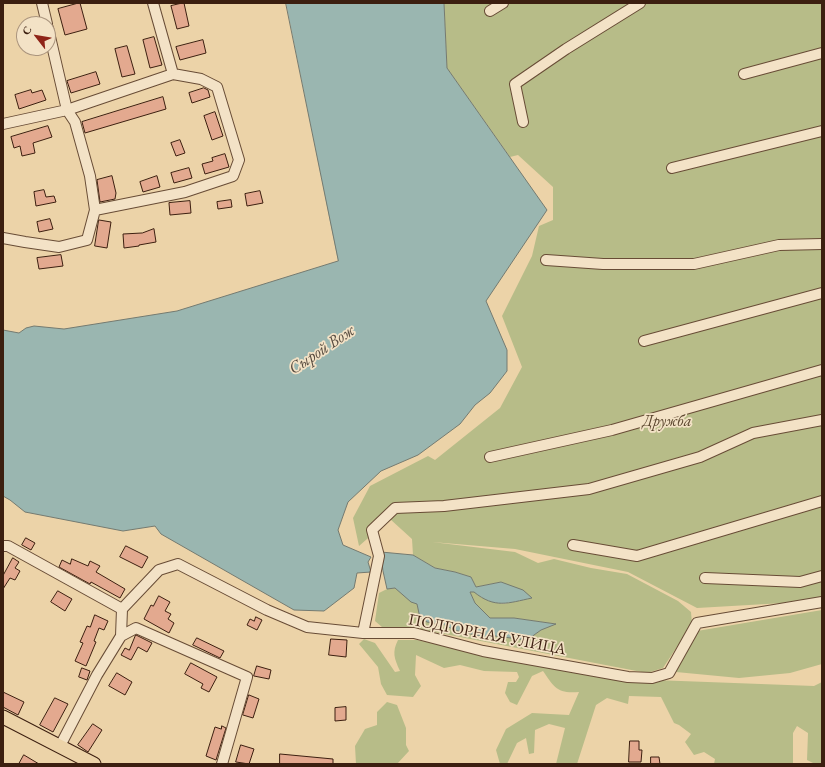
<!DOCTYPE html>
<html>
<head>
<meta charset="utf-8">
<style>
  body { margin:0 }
  #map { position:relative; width:825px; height:767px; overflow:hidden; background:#ecd3a8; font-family:"EB Garamond",serif }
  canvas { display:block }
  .frame { position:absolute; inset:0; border:4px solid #3c1f10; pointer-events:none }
  .north { position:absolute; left:16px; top:16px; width:40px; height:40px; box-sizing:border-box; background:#f3e2c6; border:1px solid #aa947d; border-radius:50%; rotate:301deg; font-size:11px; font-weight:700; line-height:16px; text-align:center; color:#3c1f10 }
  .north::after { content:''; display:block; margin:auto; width:14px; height:18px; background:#8f2418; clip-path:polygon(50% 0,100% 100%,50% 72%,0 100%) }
</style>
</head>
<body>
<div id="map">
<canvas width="825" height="767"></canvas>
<div class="frame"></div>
<div class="north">С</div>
</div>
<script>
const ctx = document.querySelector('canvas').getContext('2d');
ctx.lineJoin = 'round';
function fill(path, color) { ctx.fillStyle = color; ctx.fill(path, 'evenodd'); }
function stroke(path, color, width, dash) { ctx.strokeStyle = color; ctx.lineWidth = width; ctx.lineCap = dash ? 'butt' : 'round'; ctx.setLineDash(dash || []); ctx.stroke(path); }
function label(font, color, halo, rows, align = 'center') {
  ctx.font = font + ' "EB Garamond",serif'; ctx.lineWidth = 3.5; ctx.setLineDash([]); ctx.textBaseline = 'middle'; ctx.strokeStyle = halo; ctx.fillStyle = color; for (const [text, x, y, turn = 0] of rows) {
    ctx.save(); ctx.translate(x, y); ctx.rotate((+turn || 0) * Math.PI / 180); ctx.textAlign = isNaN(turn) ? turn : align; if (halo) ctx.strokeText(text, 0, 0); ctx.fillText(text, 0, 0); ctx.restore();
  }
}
const green = new Path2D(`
  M444,3H822V597L801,602L697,608L628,572L515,549L432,542L515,552L538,563L554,559L591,568L627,574L678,601L691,612L692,624L663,668L647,673L413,628L382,627L375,621L379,593L387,589L395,588L417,604L420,618L427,622L445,625L454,630L488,638L495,636L527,640L541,630L555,624L514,618H490L475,603L470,592L474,591L481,597L503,604L532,598L501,582L476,587L471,577L455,572L435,568L413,555L412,539L390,519L359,546L353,518L370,486L428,456L435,460L500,408L522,367L502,316L532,256L539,226L553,220V187L518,155L510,157L447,68Z
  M822,610V664L790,673L739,678L676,672L697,631Z
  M364,639L375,643L395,672L400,671C394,658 392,652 398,640H417L538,665L654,680L814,686L822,682V764H815L807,760L808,733L797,726L793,733V764H714L715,759L704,752L694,755L685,742L691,734L679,725L674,723L661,697L629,696L628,704L607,698L596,705L577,764H556L565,728L549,724L535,730L534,753L529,754L526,738L517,743L507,764H500L496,750L506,729L532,713L569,715L579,692C557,694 554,687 543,671L532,676L517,705L510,702L505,693L508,682H516L519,677L517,672L484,671L460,665L444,668L416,655L415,675L421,686L413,697L387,695L381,684L378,667L359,644Z
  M387,702L397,705L406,728V745L409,751L397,764H356L355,746L365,729L377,725V712Z`);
const water = new Path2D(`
  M286,3H444L447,68L547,210L486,301L507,350V371L490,393L475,405L460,424L418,455L381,471L348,502L338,530L343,545L371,557L368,562L371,572L357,573L354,588L324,611L294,610L161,534L155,526L123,531L25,512L10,500L3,496V330L19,333L26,328L34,326L64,329L177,311L338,261Z
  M381,552L413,555L435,568L455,572L471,577L476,587L501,582L523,590L532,598C508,603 495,609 474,592H470L475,603L490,618H514L556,624L541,630L527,640L495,636L488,638L454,630L445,625L427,622L420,618L417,604L411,602L395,588L387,589L383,571Z`);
const building = new Path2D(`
  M80,3L87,29L65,35L58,9Z
  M184,3L189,26L177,29L171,6Z
  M154,37L162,65L150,68L143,40Z
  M203,40L206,53L180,60L176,47Z
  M127,46L135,74L122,77L115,49Z
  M96,72L100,84L71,93L67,81Z
  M204,88L208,90L210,97L192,103L189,93Z
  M31,90L32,93L42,90L46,100L19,109L15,95Z
  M163,97L166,109L85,133L82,122Z
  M215,112L223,136L212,140L204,116Z
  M48,126L52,137L33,143L35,153L22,156L20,146L14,148L11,137Z
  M180,140L185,153L176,156L171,143Z
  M225,154L229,167L205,174L202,164L213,161L212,158Z
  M189,168L192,178L174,183L171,173Z
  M112,176L116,193L115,199L100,202L97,180Z
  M157,176L160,187L143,192L140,182Z
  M44,190L46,197L54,196L56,202L36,206L34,192Z
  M260,191L263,203L247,206L245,194Z
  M231,200L232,207L218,209L217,202Z
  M190,201L191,213L170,215L169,203Z
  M50,219L53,229L39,232L37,222Z
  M99,220L111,222L107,248L95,246Z
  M154,229L156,242L139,245V246L124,248L123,234L142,233Z
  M61,255L63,266L39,269L37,258Z
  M26,538L35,543L31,550L22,545Z
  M126,546L148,557L142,568L120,557Z
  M13,558L19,562L15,568L20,571L15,580L10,578L3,589V576Z
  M72,559L88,566L90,561L100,566L96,572L125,589L120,598L91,582L90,584L59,567L62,560L70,564Z
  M58,591L72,599L65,611L51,602Z
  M159,596L170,602L165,611L171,614L168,619L174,623L169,633L144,619L151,605L153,606Z
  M95,615L108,621L104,630L99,628L94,641L96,642L86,666L75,661L83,643L80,642L87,626L90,627Z
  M256,617L262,620L257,630L247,625L250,619L254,621Z
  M136,635L152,643L147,652L138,647L131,660L121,655L125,648L129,650Z
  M197,638L224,651L220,658L193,645Z
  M331,639L347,640L346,657L329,655Z
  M191,663L217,677L209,692L201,688L203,684L185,674Z
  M257,666L271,670L269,679L254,676Z
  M82,668L90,671L87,680L79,677Z
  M117,673L132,682L125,695L109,686Z
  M3,692L24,702L18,715L3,707Z
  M249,695L259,699L253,718L243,715Z
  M55,698L68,704L53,732L40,725Z
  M346,707V720L335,721V708Z
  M93,724L102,730L88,752L78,745Z
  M222,726L226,728L216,760L206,756L215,727L221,729Z
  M630,741H639V750H642L641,762H629Z
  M241,745L254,749L249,764L236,762Z
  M280,754L333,759V764H280Z
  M24,755L39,764H19Z
  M651,757H659L660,764H651Z`);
const minor = new Path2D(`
  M42,3L47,24
  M153,3L173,74
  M490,11L503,3
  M744,74L822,53
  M523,122L515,84L566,49L640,3
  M3,124L67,110L173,74L201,79L217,87L239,160L233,176L185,192L95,210
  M672,168L822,131
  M3,238L25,242L59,247L87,240L95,210L90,176L75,122L67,110L48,28
  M546,260L603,264H694L779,245L822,244
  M644,341L822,293
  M490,457L612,430L822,370
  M573,545L637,556L822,501
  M3,546H8L122,609
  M705,578L800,582L822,576
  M122,609L159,570L178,564L267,610L307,627L363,633H414L483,651L628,677L652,678L669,673L697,623L822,602
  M363,633L379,556L372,530L395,508L444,506L589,489L700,457L753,433L822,420
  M121,636L136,628L247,677L222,764
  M60,746L97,675L121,636L122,609`);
const major = new Path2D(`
  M3,717L94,764`);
const parkNames = [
  ["Дружба",667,422]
];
const streetNames = [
  ["ПОДГОРНАЯ УЛИЦА",487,635,11]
];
const waterNames = [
  ["Сырой Вож",322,350,-34]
];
fill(green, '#b7bc88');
fill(water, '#9ab6b0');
stroke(water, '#747a70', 1);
fill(building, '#e3a98f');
stroke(building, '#3c1f10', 1);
stroke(minor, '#684c36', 12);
stroke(major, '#3c1f10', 15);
stroke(minor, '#f3e2c6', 10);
stroke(major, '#ecd3a8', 13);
label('italic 16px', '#5b462e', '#f3e2c6', parkNames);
label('16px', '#3c1f10', '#f3e2c6', streetNames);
label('italic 17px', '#584c40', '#f3e2c6', waterNames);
</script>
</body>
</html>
